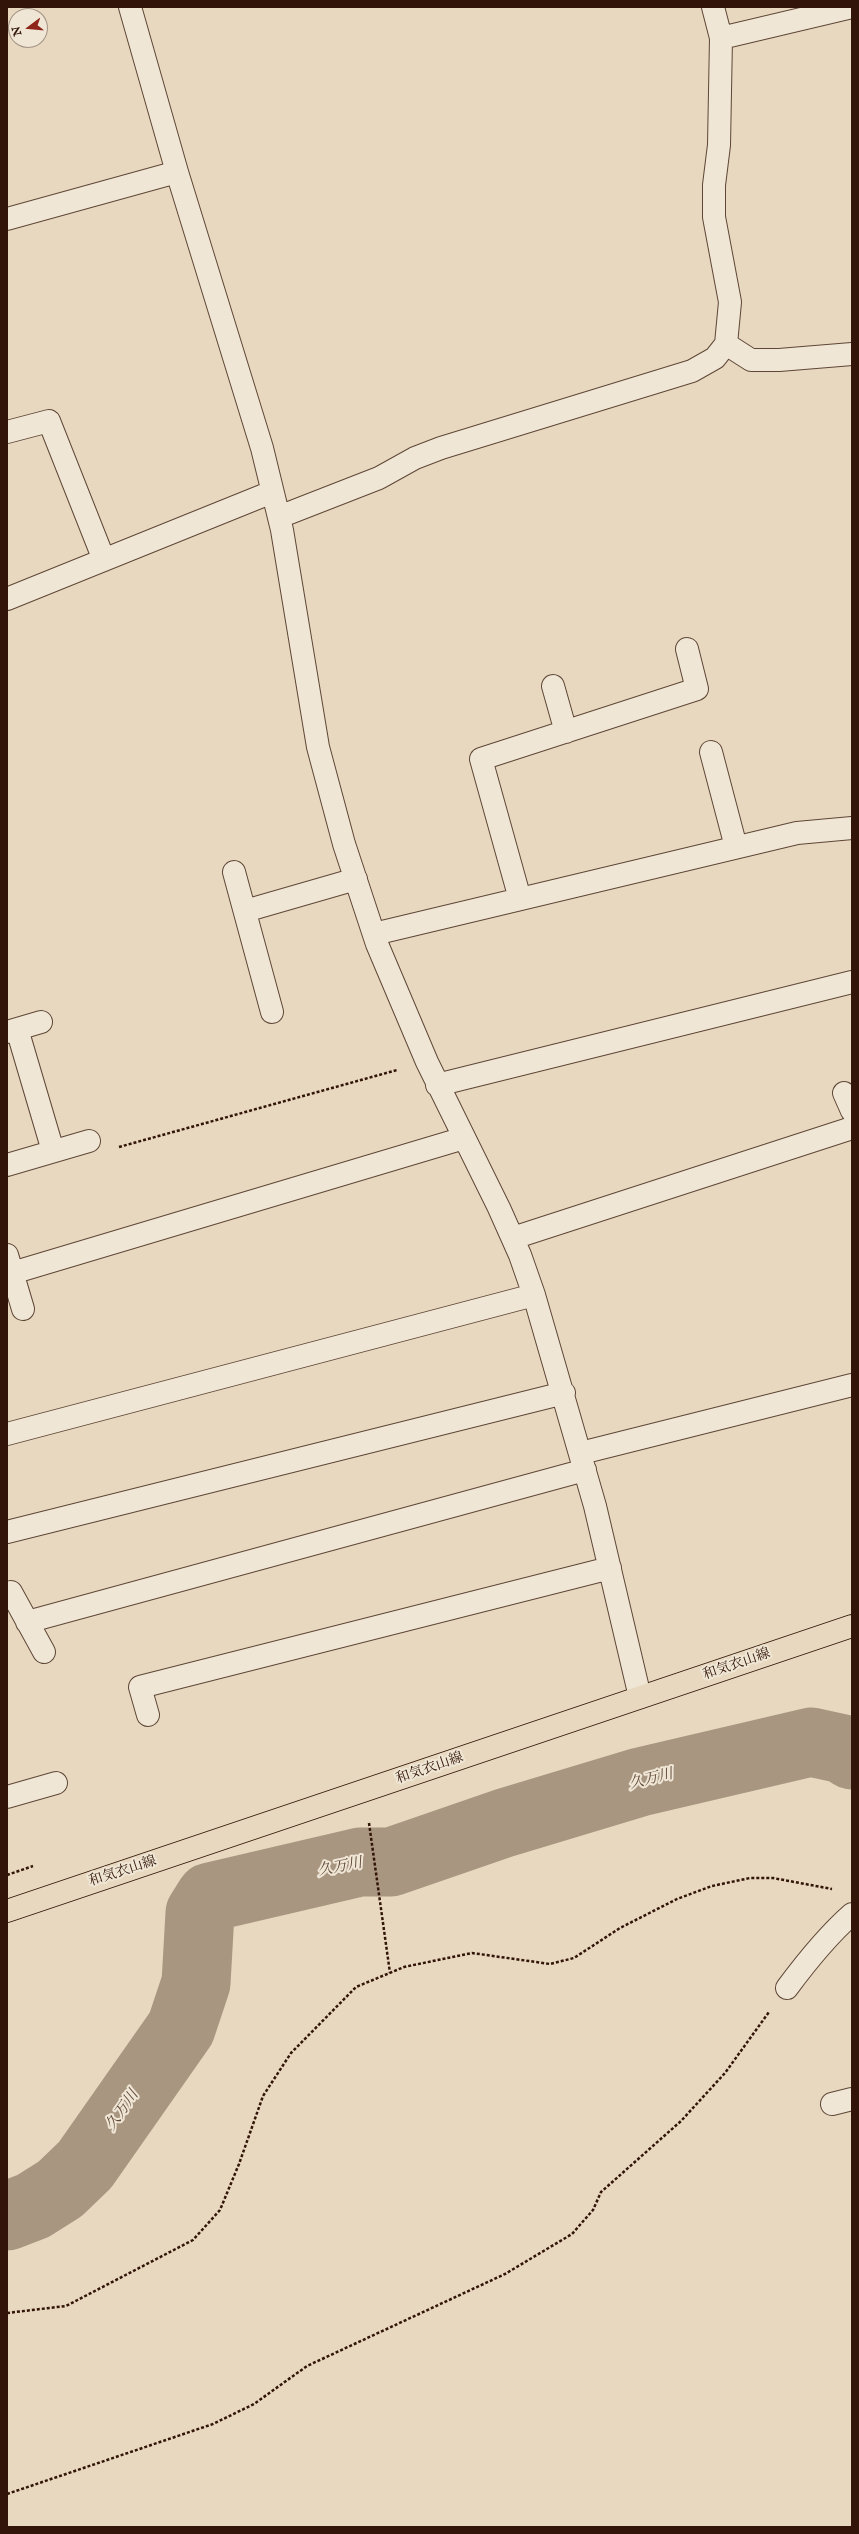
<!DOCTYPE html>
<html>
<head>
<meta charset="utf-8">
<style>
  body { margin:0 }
  #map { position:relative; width:859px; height:2534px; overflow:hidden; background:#e7d8bf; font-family:"IM FELL English",serif }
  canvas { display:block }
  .frame { position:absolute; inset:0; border:8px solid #321508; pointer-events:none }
  .north { position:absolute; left:8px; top:8px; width:40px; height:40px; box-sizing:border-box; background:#efe6d5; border:1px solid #a39283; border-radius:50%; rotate:254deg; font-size:11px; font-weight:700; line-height:16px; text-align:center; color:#321508 }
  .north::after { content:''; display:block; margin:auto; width:14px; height:18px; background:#8f2418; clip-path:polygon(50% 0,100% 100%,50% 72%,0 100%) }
</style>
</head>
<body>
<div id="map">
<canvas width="859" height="2534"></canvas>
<div class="frame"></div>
<div class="north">N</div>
</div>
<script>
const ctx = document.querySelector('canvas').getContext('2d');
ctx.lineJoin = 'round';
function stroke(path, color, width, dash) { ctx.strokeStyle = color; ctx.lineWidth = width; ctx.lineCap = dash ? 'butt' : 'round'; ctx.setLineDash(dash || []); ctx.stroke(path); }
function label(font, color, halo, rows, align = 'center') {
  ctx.font = font + ' "IM FELL English","Noto Serif JP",serif'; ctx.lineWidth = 4; ctx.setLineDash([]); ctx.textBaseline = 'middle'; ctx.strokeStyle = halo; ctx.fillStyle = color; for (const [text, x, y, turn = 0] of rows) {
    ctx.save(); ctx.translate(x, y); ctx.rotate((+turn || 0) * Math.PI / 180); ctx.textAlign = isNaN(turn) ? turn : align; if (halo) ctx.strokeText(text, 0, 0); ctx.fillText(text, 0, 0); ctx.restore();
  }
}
const river = new Path2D(`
  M7,2216L33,2206L60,2189L85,2165L181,2028L196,1983L200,1913L210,1897L360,1862H391L504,1823L640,1782L811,1742L843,1749L852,1755`);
const path = new Path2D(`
  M119,1147L397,1070
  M369,1823L390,1973
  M7,1875L33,1866
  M7,2313L66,2306L193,2240L220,2210L239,2164L263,2096L291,2053L356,1987L404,1967L472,1953L550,1964L574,1958L620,1928L677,1899L712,1886L750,1878H773L832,1889
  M7,2494L213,2424L254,2404L307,2366L505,2274L572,2234L593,2210L601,2192L681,2121L725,2073L769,2012`);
const minor = new Path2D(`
  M130,7L177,172L262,448L282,530L318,747L344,844L377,944L427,1062L499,1208L520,1255L534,1295L595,1506L640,1697
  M713,7L721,38L852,7
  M7,219L177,172
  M726,344L751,360H779L852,354
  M7,432L49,421L104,560
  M279,517L379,478L415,458L441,448L692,371L715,358L726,344L730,302L714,217V185L719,145L721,38
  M7,599L272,492
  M553,686L566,732
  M711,752L736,847
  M234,872L272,1012
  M520,899L481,759L697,689L687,649
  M245,911L356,879
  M374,934L797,833L852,828
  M17,1029L53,1151
  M7,1032L41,1022
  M437,1085L852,982
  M844,1093L852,1111
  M7,1165L89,1141
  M513,1238L852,1128
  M7,1255L23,1309
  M12,1273L464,1138
  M7,1434L534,1295
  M581,1453L852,1385
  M7,1532L564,1393
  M11,1592L44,1652
  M27,1622L585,1470
  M148,1715L140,1687L610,1568
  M7,1797L56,1783
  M787,1988C807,1961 827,1936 852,1914
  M832,2104L852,2099`);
const major = new Path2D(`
  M7,1911L852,1626`);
const streetNames = [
  ["和気衣山線",737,1665,-19],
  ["和気衣山線",430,1769,-19],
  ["和気衣山線",123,1872,-18]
];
const waterNames = [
  ["久万川",651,1780,-14],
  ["久万川",340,1868,-11],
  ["久万川",123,2111,-55]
];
stroke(river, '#a99681', 69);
stroke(minor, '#5f4636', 24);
stroke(major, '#321508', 24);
stroke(path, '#321508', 2.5, [3, 2]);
stroke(minor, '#efe6d5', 22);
stroke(major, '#e7d8bf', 22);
label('14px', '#321508', '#efe6d5', streetNames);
label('italic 15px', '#624938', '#efe6d5', waterNames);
</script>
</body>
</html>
